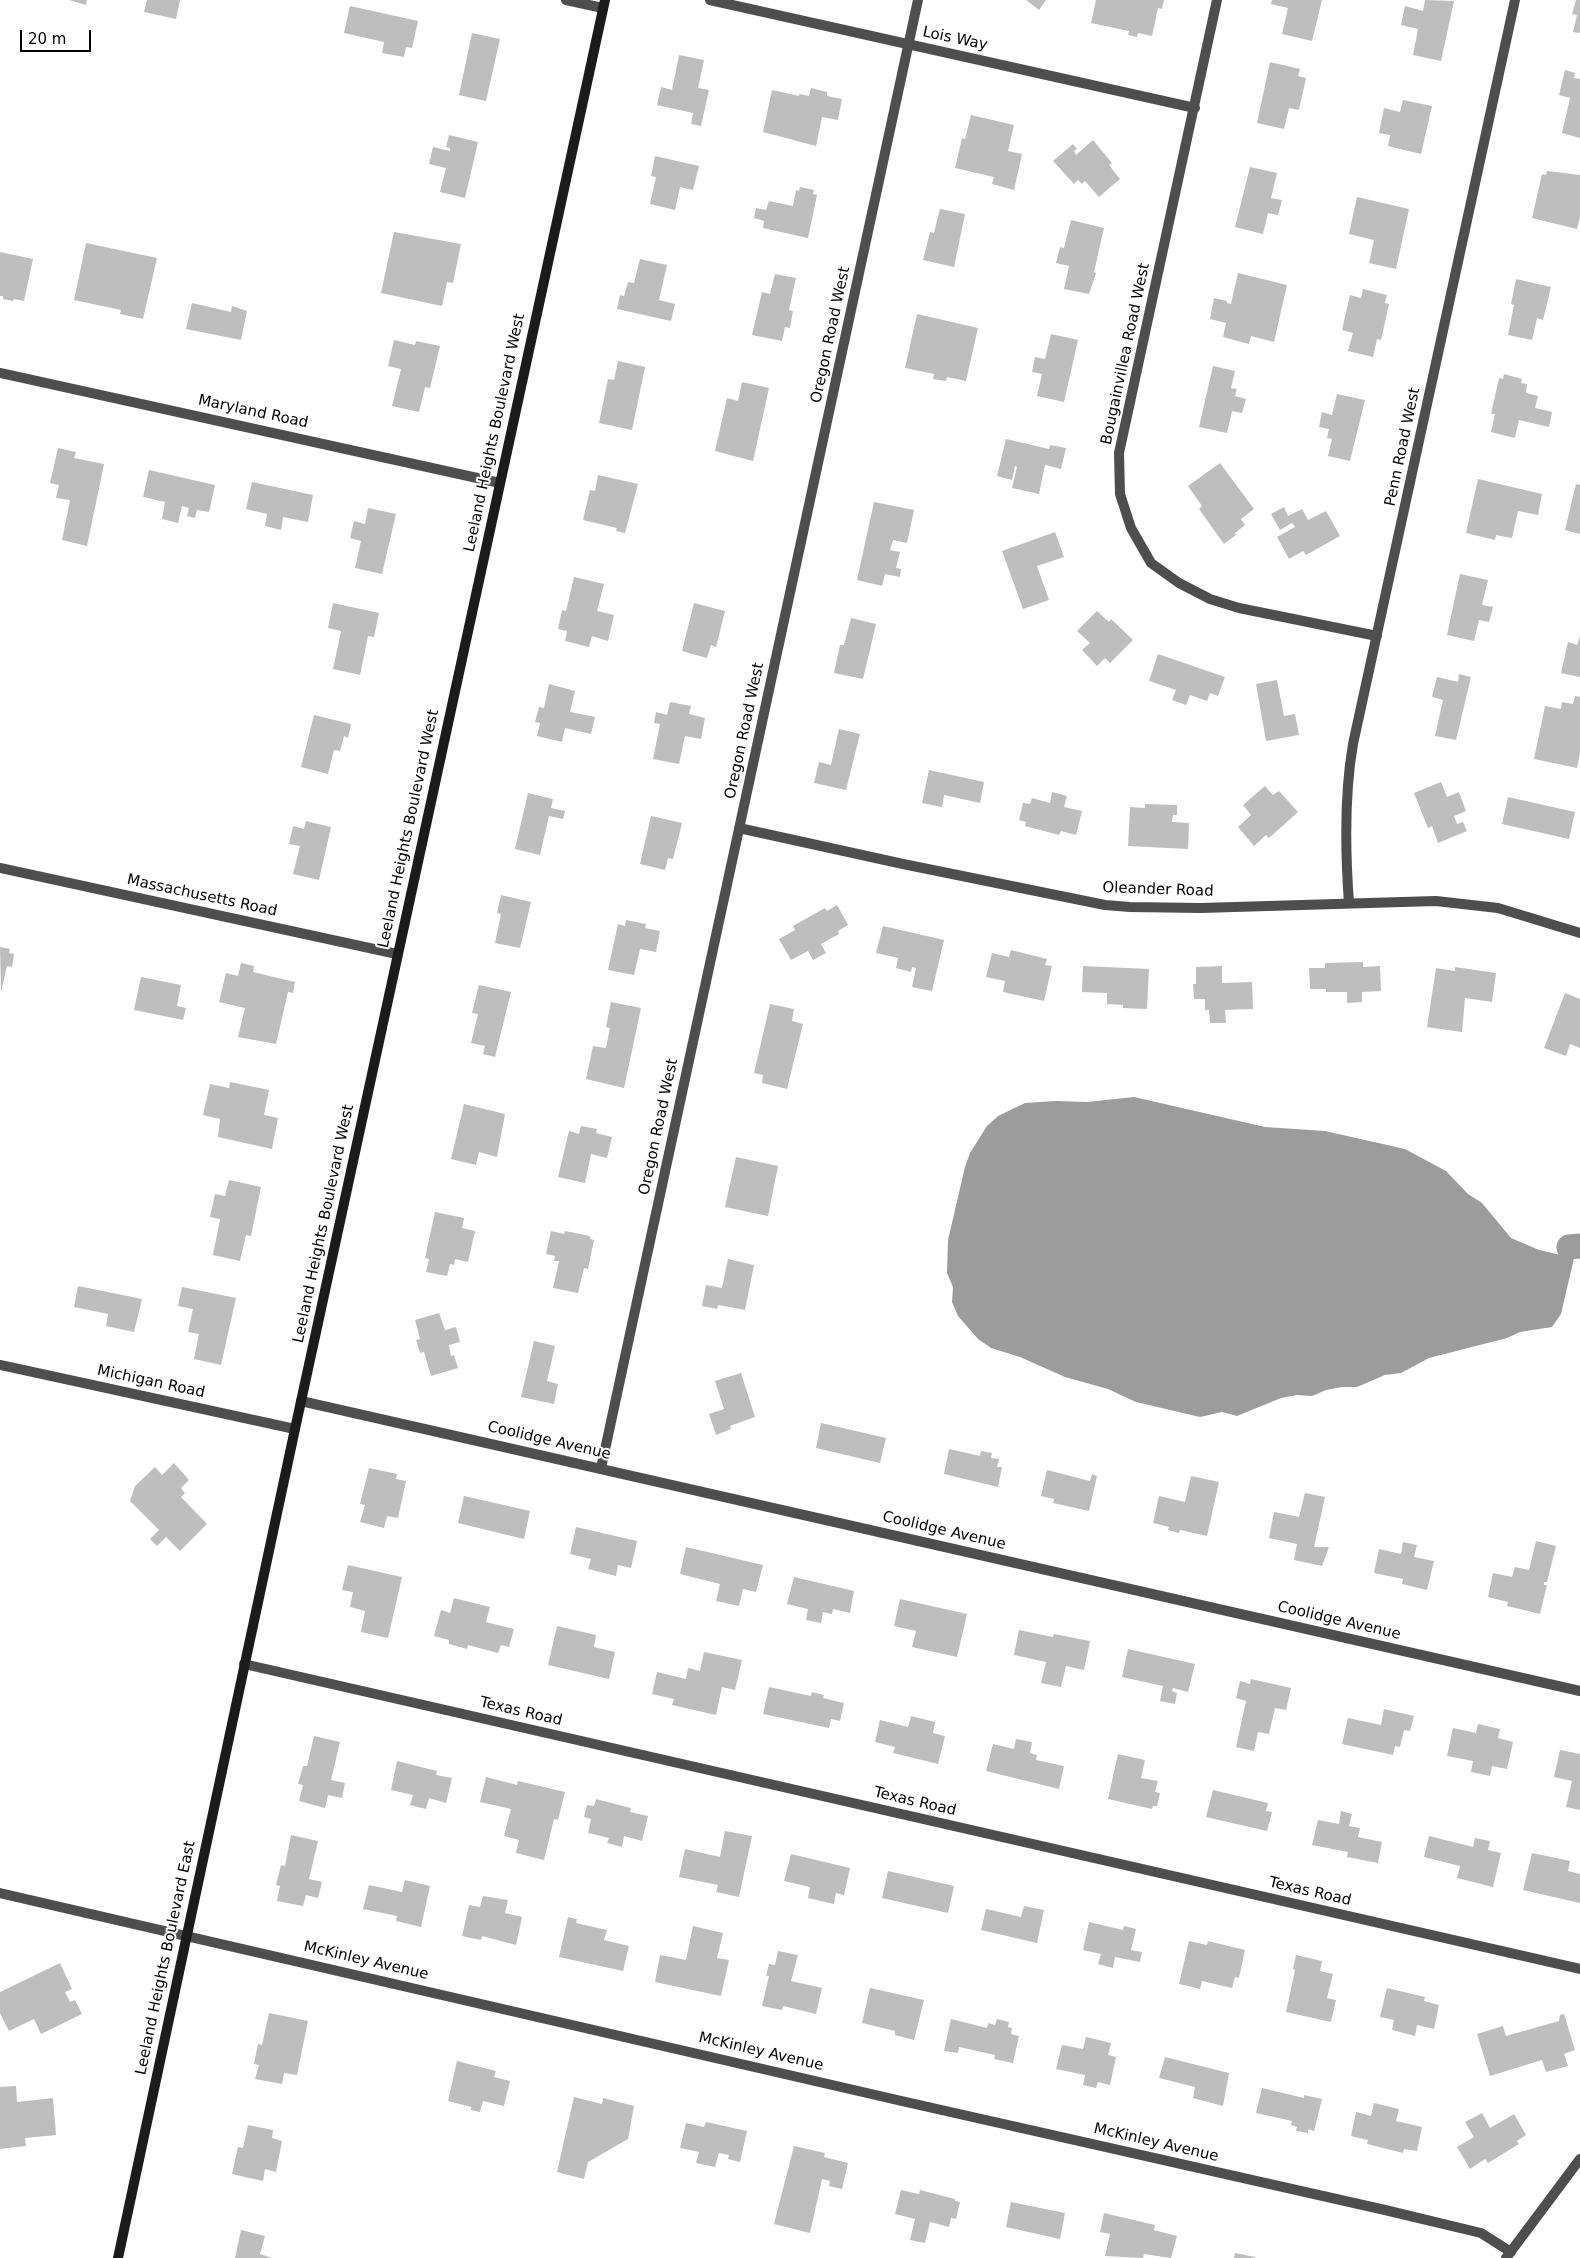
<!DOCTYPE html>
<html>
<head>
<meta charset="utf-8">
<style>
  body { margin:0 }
  #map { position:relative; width:1580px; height:2258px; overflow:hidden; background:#fff; font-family:"DejaVu Sans",sans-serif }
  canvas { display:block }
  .scale { position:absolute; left:20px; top:30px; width:71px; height:22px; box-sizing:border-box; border:2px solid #000; border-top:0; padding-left:6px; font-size:15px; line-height:18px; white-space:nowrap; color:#000; -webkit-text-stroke:4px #fff; paint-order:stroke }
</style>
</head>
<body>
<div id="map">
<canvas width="1580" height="2258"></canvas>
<div class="scale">20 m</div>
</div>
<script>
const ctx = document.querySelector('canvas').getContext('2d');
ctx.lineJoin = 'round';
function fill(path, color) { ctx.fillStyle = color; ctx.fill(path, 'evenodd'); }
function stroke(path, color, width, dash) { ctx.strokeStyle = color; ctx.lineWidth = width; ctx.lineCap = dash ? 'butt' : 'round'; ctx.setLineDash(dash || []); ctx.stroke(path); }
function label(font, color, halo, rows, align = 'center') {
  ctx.font = font + ' "DejaVu Sans",sans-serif'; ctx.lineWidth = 4; ctx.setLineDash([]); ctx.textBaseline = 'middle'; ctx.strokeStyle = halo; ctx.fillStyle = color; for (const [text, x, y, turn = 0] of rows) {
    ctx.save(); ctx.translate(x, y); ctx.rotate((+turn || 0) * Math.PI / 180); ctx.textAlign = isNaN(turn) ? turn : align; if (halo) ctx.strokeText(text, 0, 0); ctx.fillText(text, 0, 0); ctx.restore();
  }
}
const water = new Path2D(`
  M1134,1097L1265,1127L1325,1131L1405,1149L1446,1171L1468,1194L1482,1203L1511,1238L1539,1250L1574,1258L1561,1314L1552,1327L1520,1332L1507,1338L1429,1358L1401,1373L1385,1375L1357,1387H1342L1326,1390L1312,1396L1297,1395L1281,1398L1237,1416L1222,1412L1200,1417L1136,1402L1108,1389L1065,1377L1020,1357L991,1348L978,1339L958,1316L952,1302L953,1287L947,1273L948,1240L965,1167L970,1153L987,1126L998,1116L1025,1103L1056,1101L1087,1102Z`);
const canal = new Path2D(`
  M1569,1247L1580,1246`);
const building = new Path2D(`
  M69,0H87L86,5Z
  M147,0H180L176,19L144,12Z
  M1026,0H1046L1039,10Z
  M1096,0H1164L1162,9L1158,8L1152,36L1138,33L1137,37L1128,35L1129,31L1091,23Z
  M1272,0H1322L1312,41L1282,34L1288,8L1271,4Z
  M1425,0L1454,1L1441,61L1413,55L1418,29L1401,25L1405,6L1423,11Z
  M1576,0H1580V33L1573,32L1577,15L1572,14Z
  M350,6L418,21L412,48L406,47L404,57L382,53L384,42L344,33Z
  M472,33L500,39L486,101L459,95Z
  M679,55L704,60L698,88L709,90L701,126L691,124L693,113L657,105L661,87L672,90Z
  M1270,62L1300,69L1298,76L1306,78L1299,110L1289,108L1284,129L1257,123Z
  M1565,70L1575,73L1574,78L1580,79V138L1562,133L1570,98L1559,95Z
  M811,88L827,92V96L842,99L838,120L822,117L816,146L763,132L772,90L799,96V94L809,96Z
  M1403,100L1432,106L1421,154L1388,146L1390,135L1379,133L1384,108L1400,112Z
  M971,115L1014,125L1008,151L1022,154L1014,190L992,184L994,177L955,168L962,138L965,139Z
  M449,135L478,142L465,198L440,192L446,168L429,164L433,147L450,151V148L446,147Z
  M1093,140L1112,163L1109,165L1120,179L1099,197L1085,181L1082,184L1078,180L1074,184L1053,161L1073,144L1077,149L1074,151L1076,155Z
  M655,156L699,166L693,190L680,187L675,210L650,204L656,177L651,176Z
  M1250,167L1277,173L1271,198L1282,200L1278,215L1268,213L1263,234L1235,227Z
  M1547,171L1580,175V217L1577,229L1532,218L1542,174L1546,175Z
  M800,187L814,190L813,194L817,195L808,238L763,228L764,221L754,218L756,208L766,210L769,201L793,206L796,190L799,191Z
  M1357,197L1409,209L1396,269L1369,263L1374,240L1349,234Z
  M940,209L965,214L954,267L923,260L930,232L934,233Z
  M1071,220L1104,228L1094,272L1096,273L1089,294L1064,289L1069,266L1056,263L1060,247L1064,248Z
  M394,232L461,244L453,283L447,282L442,306L381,293Z
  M86,243L157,258L143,319L120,314L121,310L74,300Z
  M0,252L33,259L24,301L14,299L13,301L3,299V296H0Z
  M640,259L667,265L659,300L675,304L671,321L617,309L620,295L624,296L628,282L634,283Z
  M1238,273L1287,285L1274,342L1251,336L1249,344L1223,337L1226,323L1210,319L1214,298L1227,301V303L1231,304Z
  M775,274L796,278L789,310L793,311L790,328L785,327L782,341L752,335L762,292L770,294Z
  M1516,279L1551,287L1543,320L1537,318L1532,340L1508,335L1514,305L1511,304Z
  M1363,289L1387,295L1385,303L1389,304L1381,340L1377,339L1373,357L1348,351L1353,333L1342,330L1350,295L1361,298Z
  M192,303L231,312L232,306L247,311L241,340L186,329Z
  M917,314L978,328L966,381L947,377L946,381L933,379L934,374L905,368Z
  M1051,334L1078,340L1064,402L1037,396L1042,374L1032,372L1035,357L1045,359Z
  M394,340L415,345L416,341L440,346L430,388L425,387L419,412L392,406L401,369L388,366Z
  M618,361L645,367L632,430L599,423L608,379L614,380Z
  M1213,366L1235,371L1231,388L1237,389L1235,396L1246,399L1242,413L1232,411L1227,433L1199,427Z
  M1504,374L1522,379L1521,383L1527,384L1526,393L1538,396L1535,408L1552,412L1549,427L1519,420L1515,438L1491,432L1495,414H1491L1499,378L1503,379Z
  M742,382L769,388L753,461L715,451L727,398L738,401Z
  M1337,394L1365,400L1350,461L1328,456L1332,439L1327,438L1329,429L1319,427L1322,412L1332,415Z
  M1006,439L1049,449L1050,445L1066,448L1061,469L1045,465L1039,494L1012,488L1017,467L1015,466L1012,480L997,476Z
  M58,448L76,452L74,458L104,464L87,546L62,540L70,500L56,498L59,485L50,483Z
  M1220,463L1254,509L1241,519L1245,525L1235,533L1236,535L1224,544L1199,509L1202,506L1188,486Z
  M149,470L215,485L209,512L197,510L195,518L187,516L189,508L182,506L178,523L162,519L165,502L143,497Z
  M598,475L638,484L625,533L616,531L617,528L583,520L590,490L595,491Z
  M1478,479L1542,494L1538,515L1518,511L1512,538L1496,535L1495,540L1466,533Z
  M252,482L313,495L308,522L283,517L281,530L265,526L267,514L246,509Z
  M1576,484L1580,485V534L1565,530Z
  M874,502L914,510L907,543L893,540L890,550L900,552L896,568L901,569L900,577L885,574L882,586L857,580Z
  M1284,507L1288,516L1302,509L1308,520L1326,511L1340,536L1306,555L1303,551L1289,559L1277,537L1295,527L1292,523L1280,530L1271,514Z
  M368,508L396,514L382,574L355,568L361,541L350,538L354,521L365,524Z
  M1055,532L1064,557L1037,566L1049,600L1023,609L1002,551Z
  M1460,574L1488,580L1482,605L1493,607L1489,622L1479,620L1474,641L1447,635Z
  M574,577L604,584L597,611L614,615L608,641L592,636L589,647L565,641L567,631L558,629L562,610L566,611Z
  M333,603L379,613L374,637L368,636L360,675L333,669L341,631L328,628Z
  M694,603L725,611L716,647L711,645L707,658L682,651Z
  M1097,611L1109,622L1111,619L1133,640L1110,663L1105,658L1097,666L1082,650L1090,643L1077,631Z
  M851,618L876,624L863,679L834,673L840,645H844Z
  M1580,636V677L1561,673L1568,642L1577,645Z
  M1158,654L1225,677L1218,696L1210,693L1207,701L1190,695L1186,705L1172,700L1176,690L1149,681Z
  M1459,674L1471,677L1456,740L1435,736L1443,700L1432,697L1437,677L1458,682Z
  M1277,680L1284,716L1295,714L1299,735L1266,741L1256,684Z
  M549,684L575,691L570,712L595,717L591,734L565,728L562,742L537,736L540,723L535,722L539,707L544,708Z
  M1575,696L1580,697V753L1577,768L1534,759L1545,706L1561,709L1562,702L1573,704Z
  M670,702L691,706L689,714L705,718L701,739L685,736L679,764L653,759L660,724L654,723L656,712L667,715Z
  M314,715L351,724L348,738L344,736L340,751L334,750L328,774L301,767Z
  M839,729L860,734L846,790L814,783L819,762L831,765Z
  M929,770L984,782L980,803L944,795L942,807L922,803Z
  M1441,782L1447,797L1459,792L1466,811L1454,816L1457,824L1463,822L1467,831L1438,843L1432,826L1428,828L1414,793Z
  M1265,786L1273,795L1279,791L1298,812L1269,838L1266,835L1254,846L1238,827L1251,815L1243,805Z
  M1052,792L1067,796L1064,807L1082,811L1076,835L1061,831L1059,835L1025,826L1026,822L1019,820L1023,803L1030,804L1032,798L1050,803Z
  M528,793L553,799L551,808L565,811L563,819L549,816L540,855L515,849Z
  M1508,797L1575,812L1569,839L1502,824Z
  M1145,804L1177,805V815H1173L1172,822L1189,823L1188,849L1128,846L1130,807L1145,808Z
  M651,816L682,823L673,859L668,858L665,870L640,864Z
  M306,821L331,827L319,880L293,874L300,846L289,844L293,826L304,829Z
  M501,895L531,902L520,948L495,943L501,914L497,913Z
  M837,905L848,925L838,931L839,934L821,944L826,953L813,960L808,951L791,960L779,939L795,930L793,926L825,908L827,911Z
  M626,920L646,924L645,928L660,931L656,952L640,949L634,975L608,970L618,924L625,926Z
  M883,926L944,940L932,991L912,987L916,968L912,967L911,972L896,968L898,958L876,953Z
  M0,947L10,949L9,953L14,954L12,967L7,966L1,992Z
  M1011,950L1047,959L1045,965L1052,966L1044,1001L1003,992L1005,981L986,977L992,953L1009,957Z
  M1363,962V967L1380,966L1381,991L1362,992V1002L1347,1003V992H1326V989H1310L1309,968H1325V963Z
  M241,963L254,966L253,972L295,982L293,993L288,992L276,1044L238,1037L245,1008L219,1002L226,973L238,976Z
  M1083,966L1149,969L1147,1009L1123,1008V1005L1107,1004V993L1082,992Z
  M1222,966V983L1252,982L1253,1009L1225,1010L1226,1023H1210L1209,1010H1205V999H1194L1193,984H1196V967Z
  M1455,967L1496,973L1492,1002L1465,998L1462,1032L1427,1027L1436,968L1455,971Z
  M141,977L181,985L177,1006L186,1008L183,1020L134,1010Z
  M479,985L511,992L495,1057L483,1054L485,1046L471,1043L478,1014L472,1013Z
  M1565,993L1580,999V1048L1570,1044L1566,1056L1544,1048Z
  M611,1002L641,1008L624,1088L586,1079L593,1046L606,1048L610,1028L606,1027Z
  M770,1004L794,1009L792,1021L803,1024L787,1089L762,1083L763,1075L754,1073Z
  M230,1082L269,1090L264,1115L278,1118L272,1149L218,1137L220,1119L203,1115L210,1084L229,1088Z
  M464,1104L505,1114L497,1157L479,1152L476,1165L451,1159Z
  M581,1126L597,1129L596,1133L612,1137L607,1158L591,1154L585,1183L558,1177L569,1131L579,1134Z
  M736,1157L778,1166L768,1216L725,1207Z
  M229,1180L261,1187L251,1236L246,1235L240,1261L213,1255L220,1219L210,1217L215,1194L225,1196Z
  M435,1212L464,1218L462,1228L475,1231L468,1262L455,1259L454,1265L450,1264L447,1276L426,1272L429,1259L425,1258Z
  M551,1231L564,1234L565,1231L590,1236V1239L594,1240L588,1269L584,1268L578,1293L553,1288L559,1261H554L555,1256L546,1254Z
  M728,1259L754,1265L745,1310L718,1305L717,1309L702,1306L706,1285L722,1288Z
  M78,1286L142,1299L134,1332L106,1326L108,1314L74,1307Z
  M182,1287L236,1298L221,1365L194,1359L199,1334L188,1332L193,1309L178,1306Z
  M439,1313L445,1330L456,1327L460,1342L449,1345L451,1356L454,1355L458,1368L431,1376L424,1352L420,1353L416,1340L420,1339L415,1320Z
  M534,1341L555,1346L547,1381L558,1384L554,1404L521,1397Z
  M741,1373L755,1417L730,1426L731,1429L716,1435L709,1414L724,1409L715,1381Z
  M821,1423L886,1438L880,1463L816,1448Z
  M949,1449L980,1456L981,1451L992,1453L991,1458L999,1459L997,1467H1002L998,1487L944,1474Z
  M174,1463L189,1480L181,1488L185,1493L181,1497L207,1524L180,1551L166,1537L157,1546L150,1539L159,1530L130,1501L135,1486L155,1467L162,1475Z
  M369,1468L397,1474L396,1479L406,1481L398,1518L387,1516L384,1528L360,1522L365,1505L360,1504Z
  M1047,1470L1090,1481L1092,1474L1097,1476L1089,1511L1053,1503L1054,1499L1041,1496Z
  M1191,1476L1219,1482L1207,1536L1180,1530L1179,1533L1168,1530L1169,1527L1153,1523L1159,1496L1185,1502Z
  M1305,1493L1325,1497L1314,1547H1329L1322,1566L1294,1560L1297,1544L1269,1538L1274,1512L1299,1517Z
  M464,1496L530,1511L524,1539L458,1523Z
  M576,1527L637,1541L631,1568L618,1565L616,1576L588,1569L591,1559L570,1554Z
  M1536,1541L1556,1546L1547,1582H1544V1585H1547L1540,1614L1507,1606L1508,1602L1488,1597L1493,1573L1512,1577L1515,1567L1529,1570Z
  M1403,1542L1417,1545L1414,1557L1434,1561L1427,1590L1402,1584L1403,1579L1374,1573L1379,1549L1401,1554Z
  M686,1547L763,1565L756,1592L743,1589L739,1606L716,1601L720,1584L680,1574Z
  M348,1565L402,1577L388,1638L361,1632L365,1611L350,1607L353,1592L342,1590Z
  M794,1577L854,1591L850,1613L833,1609L832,1614L823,1612L821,1623L806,1620L808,1609L787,1604Z
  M454,1598L490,1607L486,1622L514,1629L509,1647L501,1645L498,1653L468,1645L467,1649L449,1644V1640L434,1636L441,1610L450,1613Z
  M900,1599L967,1614L957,1657L912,1647L916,1631L894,1626Z
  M557,1626L596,1635L594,1647L615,1652L609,1679L548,1665Z
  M1019,1630L1053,1637L1054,1634L1090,1641L1084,1670L1066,1666L1061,1687L1041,1683L1046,1662L1014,1655Z
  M1128,1649L1195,1664L1188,1692L1173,1688L1172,1691L1177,1693L1175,1704L1160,1701L1163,1686L1122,1677Z
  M704,1652L742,1660L735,1690L722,1687L716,1715L672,1705L674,1699L652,1694L657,1672L686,1679L688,1668L700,1671Z
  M1251,1679L1291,1688L1286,1710L1275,1708L1269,1734L1258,1732L1254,1751L1236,1747L1246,1701L1236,1698L1240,1681L1250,1684Z
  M769,1687L811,1696L812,1692L824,1695L823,1698L844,1703L840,1721L831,1719L829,1728L763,1714Z
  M1384,1709L1414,1716L1410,1731L1404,1730L1400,1747L1395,1746L1393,1755L1342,1744L1348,1718L1381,1725Z
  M911,1716L935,1722L933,1733L945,1736L938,1764L893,1753L895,1747L875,1742L880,1720L908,1727Z
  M1478,1724L1500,1729L1498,1738L1513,1742L1507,1769L1492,1766L1490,1776L1471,1772L1473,1761L1447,1756L1453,1728L1476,1733Z
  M314,1736L340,1742L331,1780L345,1783L342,1798L328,1795L325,1808L299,1801L303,1785L298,1784L303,1766H307Z
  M1016,1739L1032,1742L1030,1753L1037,1755L1036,1760L1064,1766L1059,1789L986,1771L993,1744L1014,1749Z
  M1560,1750L1580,1754V1810L1566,1807L1572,1781L1554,1777Z
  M1118,1754L1145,1760L1141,1778L1158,1781L1155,1792L1160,1793L1157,1806H1153L1152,1809L1108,1799Z
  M397,1761L437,1771L436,1775L452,1778L446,1803L429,1798L426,1809L410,1805L413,1795L391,1790Z
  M486,1777L517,1785L518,1781L565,1792L558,1820L554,1819L544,1860L516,1853L519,1840L504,1836L511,1809L480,1802Z
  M1213,1790L1268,1803L1266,1811L1272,1812L1267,1831L1206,1817Z
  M596,1799L631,1808L630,1812L648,1816L642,1841L624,1836L622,1847L607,1843L609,1838L588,1833L591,1819L584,1817L587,1805L594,1806Z
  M1341,1811L1352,1814L1349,1826L1360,1828L1358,1837L1382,1842L1378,1863L1347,1857L1348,1852L1312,1845L1318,1820L1339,1824Z
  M725,1831L752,1836L739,1897L716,1892L718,1885L679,1877L685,1849L720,1857Z
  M291,1835L318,1841L309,1879L322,1882L318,1898L306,1895L303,1906L277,1901L280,1886L276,1885L281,1865L285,1866Z
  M1429,1836L1473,1847L1475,1838L1490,1841L1488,1850L1501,1853L1493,1887L1457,1878L1460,1866L1424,1857Z
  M1532,1853L1570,1861L1568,1871L1580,1874V1903L1523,1890Z
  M791,1854L850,1868L844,1895L836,1893L834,1904L808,1898L810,1887L784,1881Z
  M888,1871L954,1886L948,1913L882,1898Z
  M405,1880L430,1886L421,1927L396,1921L397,1916L363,1909L369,1885L402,1892Z
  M483,1896L508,1900L505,1913L522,1917L516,1945L482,1936L481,1940L462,1936L469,1905L480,1907Z
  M1024,1906L1044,1910L1037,1943L981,1930L986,1909L1021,1917Z
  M568,1917L577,1919L576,1923L607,1930L604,1940L629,1946L623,1971L559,1957Z
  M1089,1922L1123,1930L1124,1926L1136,1929L1131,1950L1142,1952L1140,1962L1115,1957L1113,1968L1098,1964L1101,1954L1083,1950Z
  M693,1926L723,1933L717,1958L729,1960L721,1996L655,1982L660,1955L686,1960Z
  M1189,1941L1207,1945L1208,1941L1245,1950L1239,1978L1235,1977L1232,1988L1202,1981L1200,1989L1179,1984Z
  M778,1951L798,1955L791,1981L822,1988L816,2014L783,2006L782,2010L762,2006L769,1976H766L769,1964L775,1965Z
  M1296,1955L1322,1961L1320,1971L1333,1974L1327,1998L1336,2000L1331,2022L1286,2012L1295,1970L1293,1969Z
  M60,1963L72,1989L65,1992L70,2002L75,2000L82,2014L41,2034L34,2019L9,2031L0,2013V1992Z
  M870,1988L924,2000L914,2040L895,2035V2031L862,2023Z
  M1387,1988L1425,1997L1424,2001L1439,2005L1434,2029L1417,2025L1415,2036L1392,2030L1394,2020L1380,2017Z
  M269,2013L308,2021L297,2075L284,2073L282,2084L255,2079L259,2065L254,2064L258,2044L262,2045Z
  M1564,2014L1575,2050L1564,2054L1568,2066L1546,2072L1542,2060L1490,2076L1477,2034L1503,2026L1506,2036L1559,2021L1560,2015Z
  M951,2019L987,2028L988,2023L995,2025L997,2019L1009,2022L1008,2027L1012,2028L1011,2034L1019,2036L1013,2063L994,2059L995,2055L959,2047L958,2053L944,2051Z
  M1086,2037L1111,2043L1108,2055L1116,2057L1110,2085L1098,2082L1096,2088L1083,2085L1085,2075L1056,2069L1062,2045L1083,2049Z
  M1165,2057L1229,2073L1223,2106L1193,2098L1195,2087L1159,2078Z
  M457,2061L496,2071L494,2077L510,2081L504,2106L483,2101L480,2112L471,2110V2107L448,2101Z
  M16,2086L17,2102L53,2098L56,2135L25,2138L26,2146L0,2149V2087Z
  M1262,2088L1304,2098V2095L1322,2099L1314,2131L1308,2129V2133L1296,2131L1297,2127L1291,2125L1292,2121L1256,2113Z
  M574,2097L602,2104L603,2098L634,2106L628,2139L588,2162L584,2179L557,2172Z
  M1374,2103L1399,2109L1396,2121L1422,2127L1417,2151L1404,2149L1403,2153L1367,2144L1368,2140L1351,2136L1356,2112L1371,2116Z
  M1482,2113L1490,2128L1514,2114L1526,2135L1517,2141L1519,2144L1488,2163L1485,2159L1470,2169L1457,2147L1474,2137L1465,2122Z
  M706,2122L747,2131L740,2162L728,2159L729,2155L719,2153L715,2167L696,2163L699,2152L680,2148L686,2123L704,2127Z
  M248,2125L273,2130L272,2138L282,2141L276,2172L265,2169L263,2181L232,2174L238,2147L243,2148Z
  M794,2146L825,2153L824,2157L848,2163L842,2189L829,2186L830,2181L822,2179L810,2233L774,2224Z
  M901,2190L919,2194L920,2190L955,2199V2201L960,2202L956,2219L951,2218L949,2227L930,2222L925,2243L910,2240L915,2219L895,2214Z
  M1011,2202L1065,2213L1060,2239L1006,2227Z
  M1104,2213L1155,2225L1154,2230L1177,2236L1171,2258L1144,2254L1143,2258L1105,2256L1110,2234L1100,2232Z
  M241,2230L265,2236L260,2254L272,2258H235Z
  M1235,2253L1255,2257V2258H1234Z`);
const minor = new Path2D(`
  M566,0L603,8
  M710,0L1195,108
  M1217,0L1119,453L1120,494L1131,528L1151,563L1179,583L1210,599L1239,608L1377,636
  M0,373L500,483
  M739,828L903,864L1105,905L1130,907L1201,908L1436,901L1498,908L1580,933
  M0,868L397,954
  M1349,903C1345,849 1344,796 1353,744L1515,0
  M0,1365L295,1429
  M301,1401L1580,1691
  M601,1468L918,0
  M244,1664L1580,1969
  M0,1893L906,2102L1385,2210L1481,2233L1511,2252
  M1506,2258L1580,2159`);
const secondary = new Path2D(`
  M118,2258L295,1429L605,0`);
const streetNames = [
  ["Lois Way",955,39,12],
  ["Oregon Road West",831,335,-78],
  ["Bougainvillea Road West",1126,354,-78],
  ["Maryland Road",253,412,12],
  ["Leeland Heights Boulevard West",495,433,-78],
  ["Penn Road West",1403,447,-78],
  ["Oregon Road West",745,731,-78],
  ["Leeland Heights Boulevard West",409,829,-78],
  ["Oleander Road",1158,890,2],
  ["Massachusetts Road",202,896,12],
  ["Oregon Road West",659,1127,-78],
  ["Leeland Heights Boulevard West",324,1224,-78],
  ["Michigan Road",151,1382,12],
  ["Coolidge Avenue",549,1441,13],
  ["Coolidge Avenue",944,1531,13],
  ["Coolidge Avenue",1339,1621,13],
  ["Texas Road",521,1712,13],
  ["Texas Road",915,1802,13],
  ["Texas Road",1310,1892,13],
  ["Leeland Heights Boulevard East",166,1958,-78],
  ["McKinley Avenue",366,1961,13],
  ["McKinley Avenue",761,2052,13],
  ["McKinley Avenue",1156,2143,13]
];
fill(water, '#9c9c9c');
stroke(canal, '#9c9c9c', 25);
fill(building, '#bebebe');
stroke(minor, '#4e4e4e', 10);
stroke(secondary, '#1b1b1b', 10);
label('15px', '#000', '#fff', streetNames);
</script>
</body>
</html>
